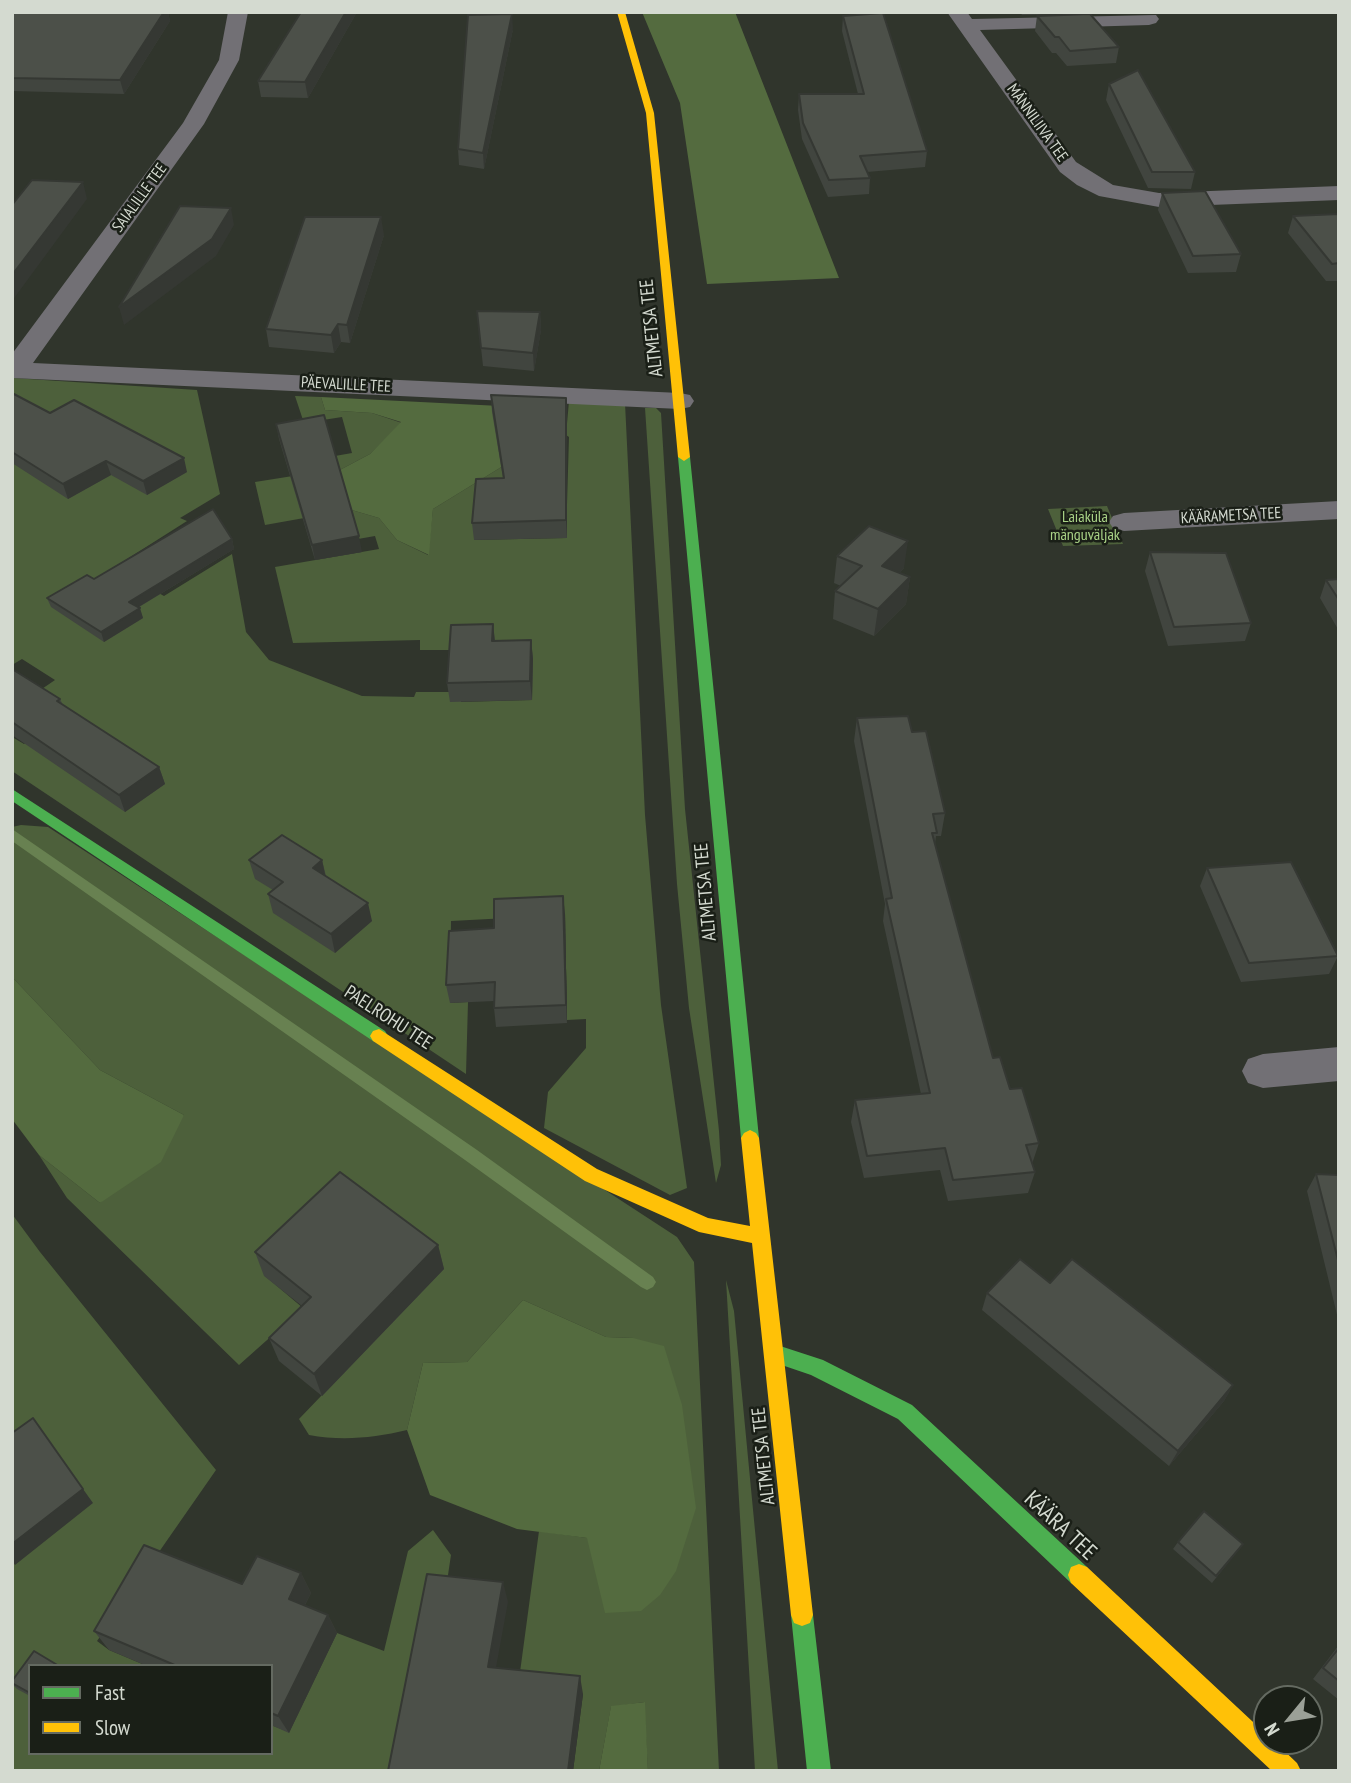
<!DOCTYPE html>
<html>
<head>
<meta charset="utf-8">
<style>
  body { margin:0 }
  #map { position:relative; width:1351px; height:1783px; overflow:hidden; background:#30352c; font-family:"PT Sans Narrow",sans-serif }
  canvas { display:block }
  .frame { position:absolute; inset:0; border:14px solid #d4dad0; pointer-events:none }
  .legend { position:absolute; left:28px; top:1664px; width:245px; height:91px; box-sizing:border-box; background:#1a1f17; border:2px solid #646a61; margin:0; padding:9px 12px; list-style:none; font-size:21px; color:#d4dad0 }
  .legend li { display:flex; align-items:center; gap:14px; height:35px }
  .legend b { width:35px; border:2px solid #646a61 }
  .north { position:absolute; left:1253px; top:1685px; width:70px; height:70px; box-sizing:border-box; background:#1a1f17; border:2px solid #646a61; border-radius:50%; rotate:240deg; font-size:19px; font-weight:700; line-height:28px; text-align:center; color:#d4dad0 }
  .north::after { content:''; display:block; margin:auto; width:24px; height:32px; background:#9ba097; clip-path:polygon(50% 0,100% 100%,50% 72%,0 100%) }
</style>
</head>
<body>
<div id="map">
<canvas width="1351" height="1783"></canvas>
<div class="frame"></div>
<ul class="legend">
<li><b style="height:9px;background:#4caf50"></b>Fast</li>
<li><b style="height:9px;background:#ffc107"></b>Slow</li>
</ul>
<div class="north">N</div>
</div>
<script>
const ctx = document.querySelector('canvas').getContext('2d');
ctx.lineJoin = 'round';
function fill(path, color) { ctx.fillStyle = color; ctx.fill(path, 'evenodd'); }
function stroke(path, color, width, dash) { ctx.strokeStyle = color; ctx.lineWidth = width; ctx.lineCap = dash ? 'butt' : 'round'; ctx.setLineDash(dash || []); ctx.stroke(path); }
function label(font, color, halo, rows, align = 'center') {
  ctx.font = font + ' "PT Sans Narrow",sans-serif'; ctx.lineWidth = 5; ctx.setLineDash([]); ctx.textBaseline = 'middle'; ctx.strokeStyle = halo; ctx.fillStyle = color; for (const [text, x, y, turn = 0] of rows) {
    ctx.save(); ctx.translate(x, y); ctx.rotate((+turn || 0) * Math.PI / 180); ctx.textAlign = isNaN(turn) ? turn : align; if (halo) ctx.strokeText(text, 0, 0); ctx.fillText(text, 0, 0); ctx.restore();
  }
}
const green = new Path2D(`
  M13,378L197,390L220,494L180,518L187,521L113,568L164,596L232,554L246,632L269,660L362,696L414,697L416,692H461V702L532,700L453,650H420V640L293,643L275,567L379,549L375,536L358,539L349,510L265,525L255,482L337,469L335,456L352,453L342,417L304,423L295,396L321,397L325,410L372,413L402,423L370,454L336,472L338,506L379,518L397,540L428,555L433,509L534,447L474,540L566,538L569,437L566,435L569,401L625,403L645,815L661,1005L687,1188L670,1195L544,1128L548,1092L586,1048V1019L567,1020L565,915L451,921L450,1003L468,1002L466,1074L12,771V737L24,744L66,716L33,695L55,680L22,659L12,665Z
  M645,408H656L661,413L685,809L719,1131L721,1165L716,1183L689,1008L677,884Z
  M1107,506L1123,544L1063,546L1048,509Z
  M21,825L48,827L677,1237L694,1262L719,1771H648L644,1702L611,1707L599,1771H573L583,1694L518,1687L539,1531L587,1538L633,1338L606,1337L523,1300L467,1362L423,1363L407,1430C374,1438 342,1441 309,1435L299,1419L443,1269L265,1276L303,1308L239,1365L67,1198L39,1155L100,1203L184,1115L100,1070L12,977V827Z
  M12,1214L40,1252L216,1470L97,1641L109,1650L147,1666H30V1753H271V1725L289,1732L337,1633L384,1651L408,1551L433,1530L451,1555L445,1595L399,1771H12Z
  M726,1280L734,1311L778,1771H755Z`);
const forest = new Path2D(`
  M642,12H735L839,278L707,284L680,103Z
  M321,397L540,408L534,447L433,509L429,555L397,540L379,518L338,506L336,472L370,454L401,422L372,413L325,410Z
  M12,977L100,1070L184,1115L161,1162L100,1203L39,1155L12,1119Z
  M523,1300L606,1337L633,1338L664,1346L682,1405L696,1508L676,1571L660,1595L641,1611L605,1613L587,1538L517,1529L430,1495L407,1430L423,1363L467,1362Z
  M645,1702L648,1771H599L611,1706Z`);
const stream = new Path2D(`
  M12,829L477,1150L653,1277L656,1282L653,1287L647,1290L641,1287L465,1160L12,841Z`);
const street = new Path2D(`
  M228,12H248L239,60L204,124L33,363L680,393L690,395L694,401L690,407L680,409L12,378V354L183,123L219,60Z
  M947,12H967L972,19L1156,15L1159,19L1156,23L1149,25L980,30L1076,162L1113,185L1159,193L1339,186V200L1159,207L1099,196L1077,185L1060,172Z
  M1339,501V519L1124,531L1113,528L1109,522L1113,516L1124,513Z
  M1339,1047V1081L1263,1088L1248,1083L1242,1071L1248,1059L1263,1054Z`);
const fast = new Path2D(`
  M684,453L690,457L759,1138L756,1143L750,1146L744,1143L741,1138L678,457Z
  M12,789L385,1031L388,1036L385,1041L379,1043L373,1041L12,801Z
  M774,1344L823,1360L912,1405L1087,1567L1090,1575L1087,1583L1079,1586L1071,1583L898,1419L811,1375L767,1360L764,1353L767,1346Z
  M802,1604L810,1607L813,1615L831,1771H807L791,1615L794,1607Z`);
const slow = new Path2D(`
  M617,12H625L654,113L690,457L684,461L678,457L646,113Z
  M379,1029L597,1169L708,1218L750,1226L741,1138L744,1133L750,1130L756,1133L759,1138L813,1615L810,1623L802,1626L794,1623L791,1615L752,1243L699,1232L585,1181L373,1041L370,1036L373,1031Z
  M1079,1564L1087,1567L1267,1735V1741H1274L1297,1763L1301,1771H1272L1071,1583L1068,1575L1071,1567Z`);
const wall = new Path2D(`
  M12,12H168L170,21L124,94L12,91Z
  M301,12H357L308,98L261,97L258,81Z
  M1020,12H1074L1073,14L1022,15Z
  M843,16L927,151L925,167L867,172L870,178L869,194L828,197L802,139L798,110L799,94H858L842,31Z
  M1037,16L1119,47L1116,63L1067,66L1056,53H1052L1035,31Z
  M513,29L484,169L459,165L458,149Z
  M1109,84L1195,172L1191,189L1148,188L1106,100Z
  M1162,193L1241,254L1236,272L1188,273L1158,210Z
  M1339,214V281H1326L1288,233L1293,216Z
  M384,235L350,343L341,342L334,353L269,347L266,329Z
  M477,311L540,312L541,330L534,371L483,366Z
  M12,393L50,413L187,472L147,495L111,475L68,499L12,463Z
  M491,395L567,415V538L474,540L472,523L503,478L492,412Z
  M276,424L362,552L315,560L279,439Z
  M232,539L234,549L139,607L143,618L104,642L51,607L47,598L94,579Z
  M1150,552L1251,623L1245,641L1168,646L1145,571Z
  M837,556L904,568L899,573L910,577L906,604L874,636L833,619L835,591L841,586L834,583Z
  M1339,579V631L1320,598L1326,580Z
  M493,624L495,641L531,640L533,659L532,700L450,702L447,683Z
  M12,669L60,699L63,705L159,767L165,784L125,812L12,735Z
  M857,718L912,732L945,813L941,836H936L935,844L993,1058L1039,1143L1032,1164L1035,1172L1028,1193L948,1201L940,1170L864,1178L851,1122L855,1100L921,1094L883,921L885,904L854,741Z
  M249,860H322L326,876L372,921L335,953L273,913L268,894L273,890L255,879Z
  M1207,868L1338,956L1329,974L1241,982L1200,886Z
  M565,914L567,1023L496,1027L494,1008V1001L450,1003L446,985L494,928Z
  M1316,1174L1339,1175V1323L1307,1191Z
  M438,1245L444,1269L322,1396L279,1361L269,1338L302,1306L264,1276L255,1252Z
  M1050,1283L1233,1385L1224,1401L1169,1466L982,1310L987,1293Z
  M1178,1542L1243,1544L1212,1583L1173,1549Z
  M301,1573L311,1593L305,1605L328,1615L337,1633L289,1733L271,1725V1666H147L109,1650L94,1631L242,1584Z
  M1339,1645V1700L1313,1679Z
  M30,1666V1696L17,1689L12,1684Z`);
const shadedWall = new Path2D(`
  M164,12H168L170,21L124,94L120,80Z
  M346,12H357L308,98L305,82Z
  M512,14L513,29L484,169L483,153Z
  M83,182L87,199L12,301V275Z
  M231,208L234,225L216,256L124,325L119,307Z
  M381,217L384,235L350,343L347,325Z
  M540,312L541,330L534,371L533,353Z
  M338,324L341,342L334,353L331,335Z
  M566,398L567,415V538L566,520Z
  M184,458L187,472L147,495L143,481Z
  M106,461L111,475L68,499L63,484Z
  M359,536L362,552L315,560L312,545Z
  M232,539L234,549L132,611L129,602Z
  M908,541L904,568L879,593L882,566Z
  M910,577L906,604L874,636L878,609Z
  M140,608L143,618L104,642L101,632Z
  M493,624L495,643L492,641Z
  M531,640L533,659L532,700L530,681Z
  M159,767L165,784L125,812L119,795Z
  M322,860L326,879L313,868Z
  M563,896L565,914L567,1023L566,1005Z
  M368,903L372,921L335,953L331,934Z
  M438,1245L444,1269L322,1396L314,1374Z
  M1233,1385L1224,1401L1169,1466L1178,1451Z
  M83,1489L93,1503L15,1565L12,1561V1544Z
  M301,1573L311,1593L298,1618L289,1599Z
  M503,1582L508,1602L493,1684L488,1667Z
  M328,1615L337,1633L289,1733L278,1716Z
  M580,1676L583,1694L573,1771H568Z`);
const building = new Path2D(`
  M12,12H164L120,80L12,78Z
  M301,12H346L305,82L258,81Z
  M883,13L927,151L860,156L870,178L829,180L803,123L799,94H864L843,16Z
  M512,14L483,153L458,149L468,15Z
  M1090,14L1119,47L1070,51L1059,37H1055L1037,16Z
  M1138,70L1195,172H1152L1109,84Z
  M32,180L83,182L12,275V205Z
  M1205,191L1241,254L1193,256L1162,193Z
  M180,206L231,208L212,239L119,307Z
  M1339,214V263L1332,264L1293,216Z
  M305,217H381L347,325L338,324L331,335L266,329Z
  M477,311L540,312L533,353L481,348Z
  M12,393L50,413L74,400L184,458L143,481L106,461L63,484L12,452Z
  M491,395L566,398V520L472,523L476,479L504,478Z
  M324,415L359,536L312,545L276,424Z
  M213,509L232,539L129,602L140,608L101,632L47,598L87,575L94,579Z
  M869,526L908,541L882,566L910,577L878,609L835,591L862,566L837,556Z
  M1150,552L1226,553L1251,623L1174,627Z
  M1339,579V600L1326,580Z
  M493,624L492,641L531,640L530,681L447,683L451,625Z
  M12,669L60,699L57,701L159,767L119,795L12,722Z
  M908,716L912,732L926,731L945,813L933,814L937,833H932L993,1058L1000,1057L1010,1089L1022,1088L1039,1143L1026,1145L1035,1172L953,1180L945,1148L867,1156L855,1100L930,1093L886,899L892,898L857,718Z
  M282,835L322,860L313,868L368,903L331,934L268,894L283,882L249,860Z
  M1291,862L1338,956L1249,963L1207,868Z
  M563,896L566,1005L494,1008L495,982L446,985L449,931L494,928V899Z
  M340,1172L438,1245L314,1374L269,1338L311,1297L255,1252Z
  M1316,1174L1339,1175V1264Z
  M1020,1259L1050,1283L1072,1259L1233,1385L1178,1451L987,1293Z
  M33,1418L83,1489L12,1544V1433Z
  M1204,1511L1243,1544L1216,1576L1178,1542Z
  M144,1545L242,1584L257,1556L301,1573L289,1599L328,1615L278,1716L271,1713V1666H177L94,1631Z
  M427,1574L503,1582L488,1667L580,1676L568,1771H388Z
  M1339,1648V1681L1323,1668Z
  M34,1651L59,1666H30V1693L12,1683V1681Z`);
const farStreetnames = [
  ["MÄNNILIIVA TEE",1037,123,54],
  ["SAIALILLE TEE",140,198,-54],
  ["PÄEVALILLE TEE",346,385,3],
  ["KÄÄRAMETSA TEE",1231,516,-3]
];
const farParknames = [
  ["Laiaküla",1085,517],
  ["mänguväljak",1085,535]
];
const streetNames = [
  ["ALTMETSA TEE",652,328,-96],
  ["ALTMETSA TEE",706,892,-95],
  ["PAELROHU TEE",388,1018,33],
  ["ALTMETSA TEE",764,1456,-96]
];
const nearStreetnames = [
  ["KÄÄRA TEE",1060,1526,43]
];
fill(green, '#4d603b');
fill(forest, '#546b3f');
fill(stream, '#688151');
fill(street, '#727075');
fill(fast, '#4caf50');
fill(slow, '#ffc107');
fill(wall, '#41453f');
fill(shadedWall, '#353833');
fill(building, '#4c5049');
stroke(building, '#353833', 2);
label('16px', '#d4dad0', '#1a1f17', farStreetnames);
label('16px', '#aad387', '#1a1f17', farParknames);
label('19px', '#d4dad0', '#1a1f17', streetNames);
label('23px', '#d4dad0', '#1a1f17', nearStreetnames);
</script>
</body>
</html>
